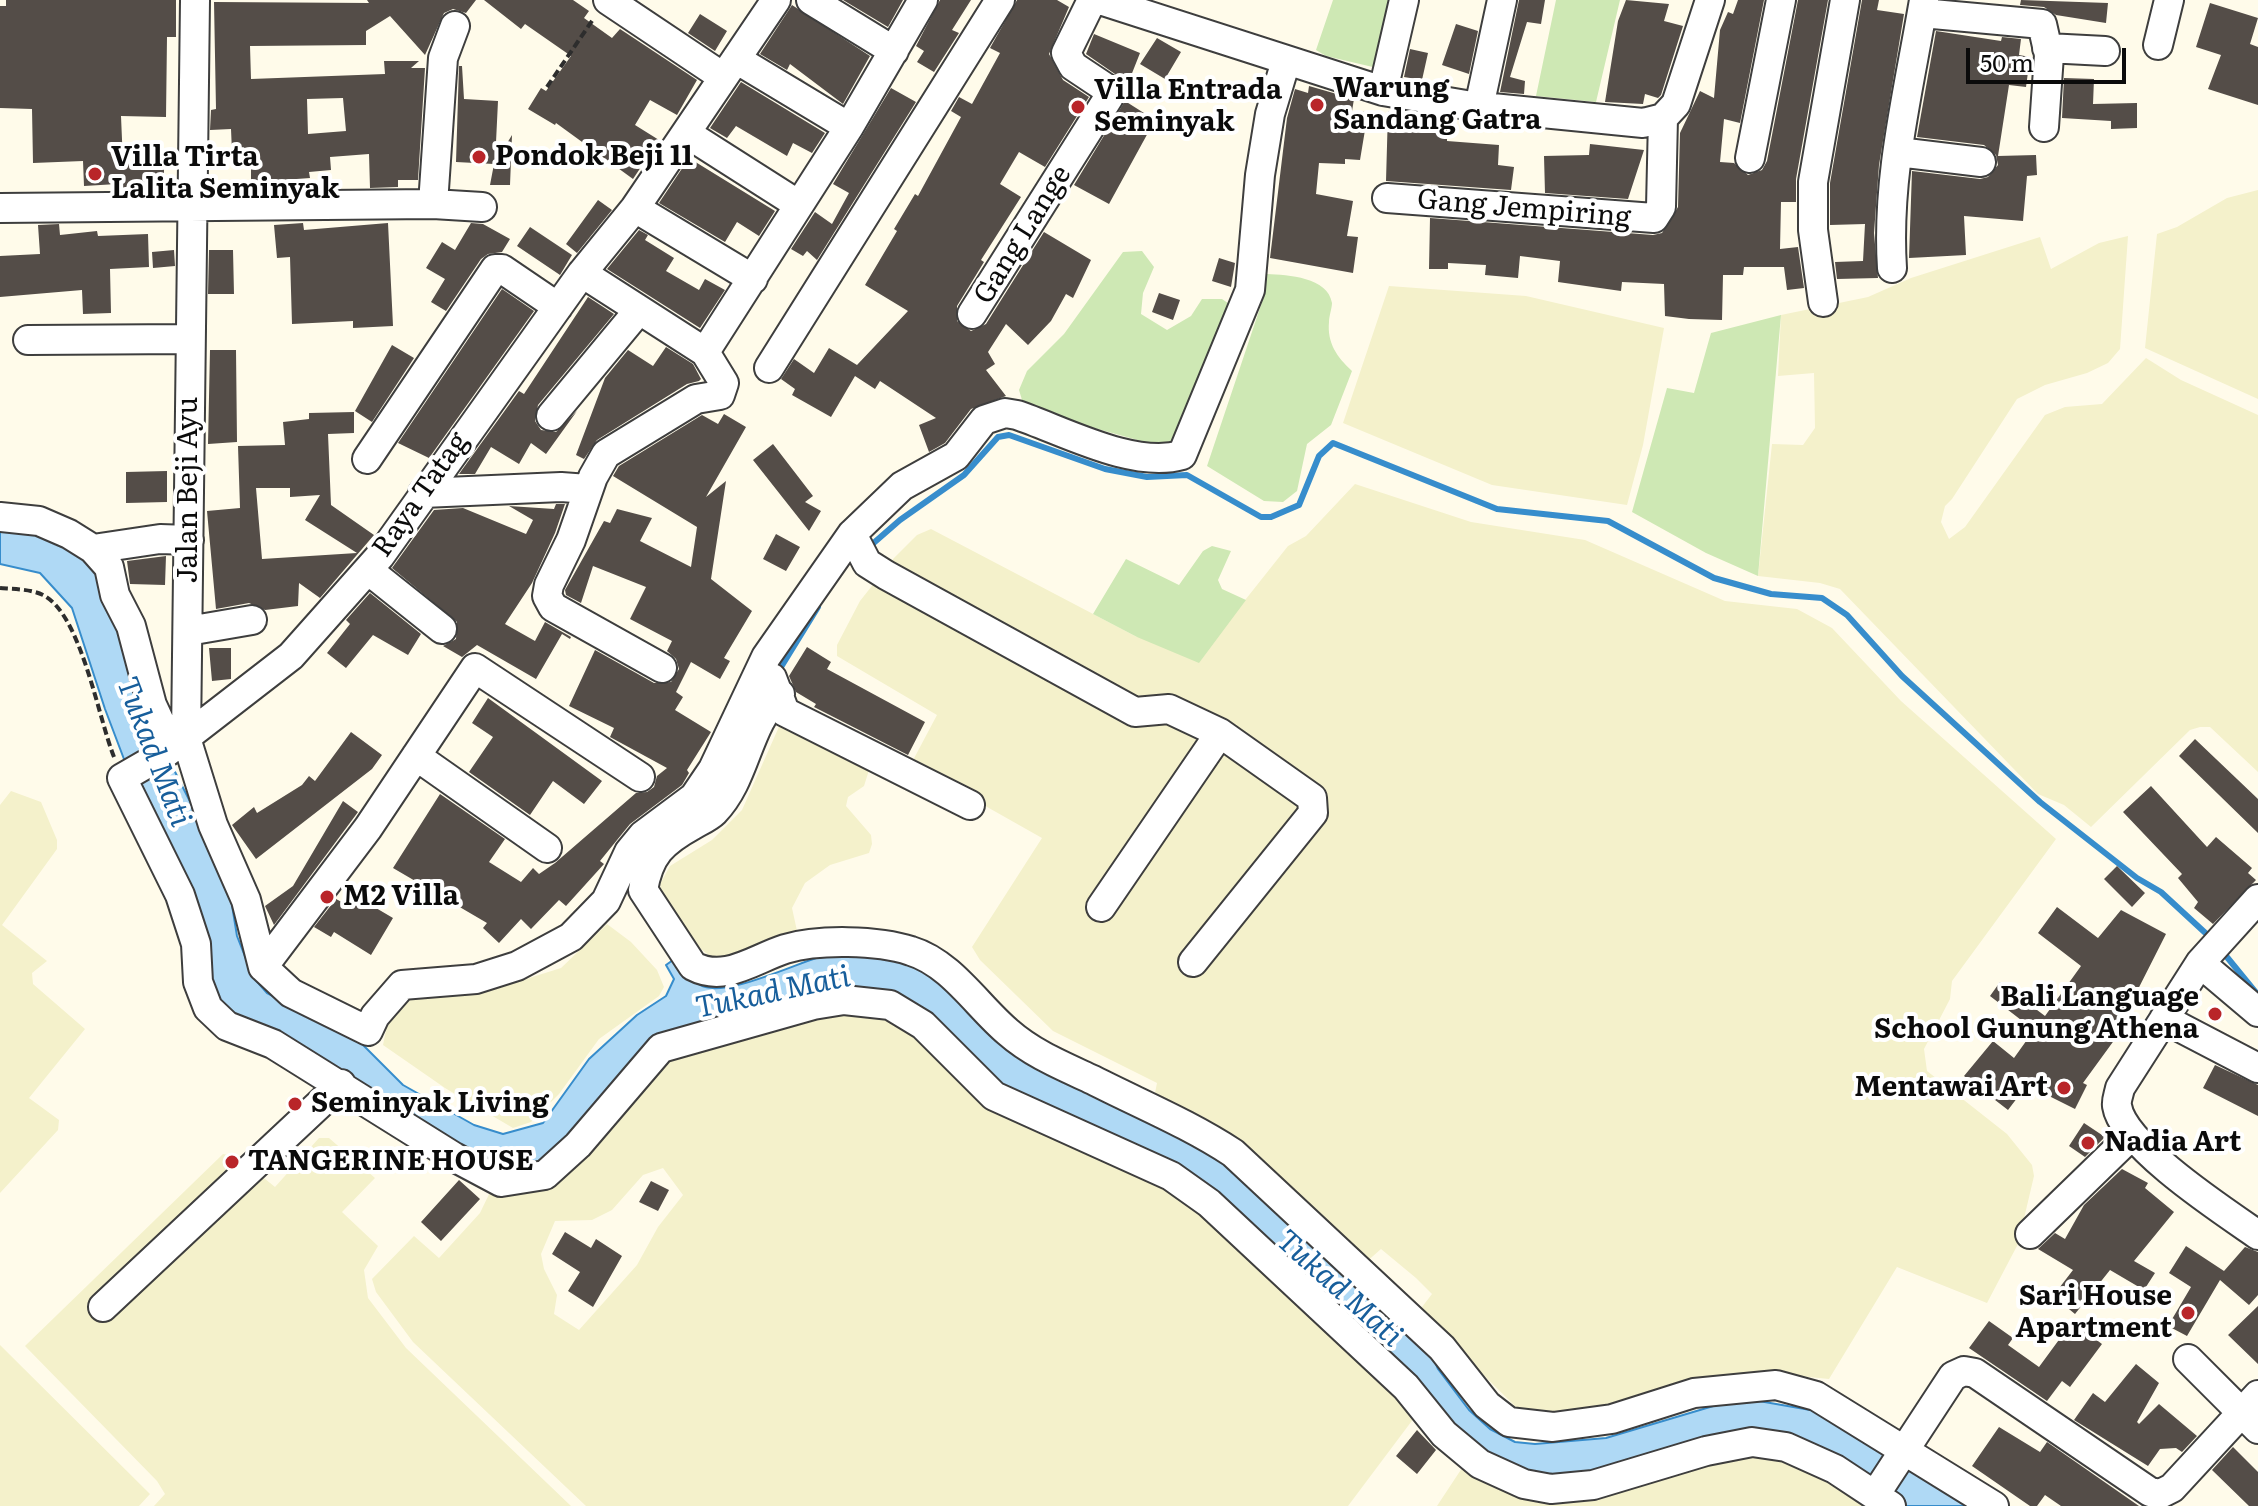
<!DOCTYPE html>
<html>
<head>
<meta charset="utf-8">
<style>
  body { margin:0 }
  #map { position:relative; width:2258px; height:1506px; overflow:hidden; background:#fffbea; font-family:Literata,serif }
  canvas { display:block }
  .scale { position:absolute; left:1966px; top:48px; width:160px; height:36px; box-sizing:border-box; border:4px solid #0b0b0b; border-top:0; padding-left:10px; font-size:24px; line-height:28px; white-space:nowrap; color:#0b0b0b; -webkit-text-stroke:6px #fff; paint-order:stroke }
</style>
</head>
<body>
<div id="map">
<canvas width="2258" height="1506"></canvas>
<div class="scale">50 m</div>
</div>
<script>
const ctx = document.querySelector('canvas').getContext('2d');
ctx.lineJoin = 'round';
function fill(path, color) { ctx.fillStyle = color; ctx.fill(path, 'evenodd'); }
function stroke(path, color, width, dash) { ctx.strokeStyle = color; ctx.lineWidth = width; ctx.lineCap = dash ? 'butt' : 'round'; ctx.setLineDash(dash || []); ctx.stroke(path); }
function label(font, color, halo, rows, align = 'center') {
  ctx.font = font + ' Literata,serif'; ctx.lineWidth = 8; ctx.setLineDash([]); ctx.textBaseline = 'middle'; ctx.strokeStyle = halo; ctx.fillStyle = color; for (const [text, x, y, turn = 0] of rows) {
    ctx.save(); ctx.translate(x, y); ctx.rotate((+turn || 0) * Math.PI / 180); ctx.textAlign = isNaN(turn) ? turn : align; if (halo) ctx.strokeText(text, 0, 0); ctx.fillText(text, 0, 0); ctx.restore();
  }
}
const farmland = new Path2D(`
  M2258,190V399L2145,348L2157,234L2177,227L2227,198Z
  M2128,236L2120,349L2108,363L2087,373L2045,385L2017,399L1952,499L1945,506L1941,522L1949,539L1965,527L2045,415L2065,407L2102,404L2146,358L2181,380L2258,415V772L2210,727H2200L2190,730L2091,827L2064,805L2038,794L1840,589L1820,583L1758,576L1772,444L1803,445L1815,428L1814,373L1778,376L1781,315L1868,297L1911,278L2040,237L2051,269L2099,243Z
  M1389,286L1526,296L1664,328L1643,445L1627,505L1492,485L1343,423Z
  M1355,484L1471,522L1585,540L1725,601L1797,609L1832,628L1901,701L2056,839L1952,981L1950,999L1924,1049L1927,1071L2007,1134L2032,1165L2034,1176L2018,1244L1987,1303L1897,1267L1829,1379L1769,1373L1636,1402L1549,1414L1522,1413L1432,1324L1422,1307L1432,1294L1416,1278L1381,1249L1364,1264L1233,1140L1202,1116L1154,1098L1157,1083L1053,1031L980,960L972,947L1042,838L911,764L937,715L837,656V645L860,601L894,558L917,535L931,529L1137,637L1238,609L1288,546L1306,536Z
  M782,720L870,767L864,786L848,797L846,806L871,835L872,844L869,853L830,865L805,883L792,908L799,940L716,961L701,949L661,895L660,884L670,866L712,840L742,810Z
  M11,791L41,802L57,840V849L2,925L47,961L32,973L33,984L85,1029L29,1098L59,1120L58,1130L0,1193V805Z
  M607,924L631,942L657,970L664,987L659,996L599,1039L559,1094L531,1122L513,1128L445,1088L383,1045L387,1025L399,1008L414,996L475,995L561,968Z
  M815,1013H888L1203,1209L1417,1414L1348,1506H586L413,1342L376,1292L372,1279L414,1236L439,1258L480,1213L492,1188L665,1055ZM663,1168L683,1195L658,1227L637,1265L579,1330L554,1314L557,1295L544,1269L541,1254L555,1221L592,1220L612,1210L643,1175Z
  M319,1138H329L375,1178L342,1212L378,1246L364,1270L368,1298L406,1348L571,1506H154L165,1494L157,1481L25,1346L223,1154L238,1157L275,1187Z
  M0,1345L150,1494L139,1506H0Z
  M1758,1456L1793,1461L1878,1506H1437L1466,1462L1543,1501L1615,1494L1712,1464Z`);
const green = new Path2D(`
  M1333,0H1395L1377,68L1326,56L1316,50Z
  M1556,0H1620L1596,102L1536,96Z
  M1142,251L1154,267L1143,293L1141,314L1167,330L1191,316L1202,299H1222L1235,308L1170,449L1058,418L1029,406L1022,400L1019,390L1027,371L1064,334L1123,252Z
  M1267,274C1288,275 1328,277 1332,303C1332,308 1329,316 1329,322C1327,343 1337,357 1352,371L1331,425L1307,444L1297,491L1283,502L1264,501L1207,466L1264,296Z
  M1781,315L1758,576L1706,553L1632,512L1667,388L1694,393L1711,333Z
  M1212,546L1231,551L1218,580L1222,589L1246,600L1199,663L1137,637L1093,614L1126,559L1179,585L1203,551Z`);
const water = new Path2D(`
  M0,529L51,536L91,559L169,760L213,847L231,899L237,936L253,977L267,993L357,1039L403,1085L474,1125L503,1134L543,1123L589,1059L637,1015L666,996L674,979L666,965L680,955C685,964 691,980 700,985C726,1000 805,958 836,952C863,947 894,960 920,968L1214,1149L1430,1350L1438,1369L1469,1410L1490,1429L1515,1442L1535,1444L1606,1438L1720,1404L1759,1401L1816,1411L1975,1506H1902L1799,1447L1559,1487L1498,1470L1247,1232L1011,1094L885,998L671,1042L542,1173L512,1179L256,1034L216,1002L105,709L72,608L40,573L0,564Z`);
const stream = new Path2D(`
  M869,547L900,520L964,475L998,437L1009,435L1105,469L1147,477L1187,475L1261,517H1271L1299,505L1319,456L1333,443L1497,509L1608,521L1714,578L1771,594L1822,598L1847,615L1902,676L2040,802L2137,878L2161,892L2213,940
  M778,672L818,607
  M2222,951L2258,995`);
const building = new Path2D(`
  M6,0H176V37H167L166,117L121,116L123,163H164V189L117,190V184L84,186L83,161L33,163L32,109L0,108V6H6Z
  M367,0H476L466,13L453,9L444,13L425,55L390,16L366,31V45L250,46L251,79L385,74L384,61H419L411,68H425L418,180H398V187L370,188L369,154L330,157L331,170L309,172L310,178L283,180V188L251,189V151L232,152L231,129L210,130L211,110L216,109L214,2L369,3ZM343,98L346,131L308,134L307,99Z
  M484,0H573L589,11L584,18L612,38L620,29L697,80L677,115L650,100L635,125L659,140L633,179L556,123L555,125L528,109L541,88L546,91L571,56L525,24L521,29Z
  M843,0H903L888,27Z
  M940,0H971L952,30L959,33L934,72L917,62L924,51L916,46Z
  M1017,0H1057L1069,7L1049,54L1063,80L1089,97L1045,167L1019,152L1000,184L1021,197L981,260L984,262L957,306V321L971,331L986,324L1044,232L1091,260L1073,298L1066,294L1051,321L1028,345L1006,324L988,352L995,364L986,370L1006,396L971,409L945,443L929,452L919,425L936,418L880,381L875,389L855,376L831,417L792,395L795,389L781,379L794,359L814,373L829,348L857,365L908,311L865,285L897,231L894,229L915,194L918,196L961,117L951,111L959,97L972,104L1000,53L990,48Z
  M1519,0H1545L1541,24L1527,22L1510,77L1525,81L1524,94L1500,92Z
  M1626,0L1669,4L1664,21L1683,26L1661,95L1658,98L1645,94L1643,104L1605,102L1618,21Z
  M1738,0H1764L1740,123L1724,119L1720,162L1734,163L1748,175L1762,170L1767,161L1798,0H1828L1796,179V202H1781L1780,249L1798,247L1804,288L1787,290L1784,267H1744L1743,275H1723L1722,320L1689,319L1665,316L1664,284L1622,282L1621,291L1558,282L1560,261L1520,256L1518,278L1485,275L1486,265L1448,263V269H1429L1430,218L1653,235L1662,233L1678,207L1680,133L1700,91L1714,98L1720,30L1728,12L1733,14Z
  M1862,0H1879L1877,10L1904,14L1879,165L1874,233L1878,278L1837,279L1835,262L1863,261L1865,224L1830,225V183Z
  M2021,0L2108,3L2106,23L2056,15L2044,7L2020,5Z
  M2210,3L2258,18L2250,44L2258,47V105L2208,89L2221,55L2196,47Z
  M792,5L870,56L843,104L790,64L787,70L760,54Z
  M700,14L727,31L715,51L688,33Z
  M1456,24L1478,31L1469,74L1442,65Z
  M1936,31L2001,41L2002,37L2021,39L2019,55L2030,57L2026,87L2009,85L1998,156L2036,155L2037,175L2027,176L2023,221L1964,216L1966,255L1909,258L1912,171L1980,179L1988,177L1998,165L1996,155L1984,145L1917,137Z
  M1094,34L1140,53L1125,91L1115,74L1086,54Z
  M1157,38L1181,52L1165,79L1140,64Z
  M1410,49L1428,53L1422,80L1404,77Z
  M459,66H462L464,99L498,101L495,163L512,135L510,185H490L494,164L456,162Z
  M2064,78L2094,79L2093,104L2137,103V128L2111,129V121L2062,118Z
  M741,82L825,133L812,153L793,143L787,156L736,126L727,138L710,128Z
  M1309,86L1354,99L1352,111L1368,112L1360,160L1345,159V164L1319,163L1316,194L1353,201L1347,236L1358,237L1353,273L1270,258L1287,118L1295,89L1308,93Z
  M891,88L916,102L817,260L807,251L803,256L791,249L815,212L832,224L849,193L833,184Z
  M1125,101L1155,120L1109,204L1074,185Z
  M1388,111L1404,112L1405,123L1447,125V141L1499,145L1498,165L1514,167L1511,190L1386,181Z
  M1590,144L1644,150L1628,199L1545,193L1544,156L1589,155Z
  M689,158L775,211L759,236L737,222L725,242L659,203Z
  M598,200L612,210L577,253L566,244Z
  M303,223L304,230L388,223L393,326L353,328V321L292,324L290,257L277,258L274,225Z
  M471,223L483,224L510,239L502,252L488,254L481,259L446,311L431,302L445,279L426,268L442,242L455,250Z
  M59,224L60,235L97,231L98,236L148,234L149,267L110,269L111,313L83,314L82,290L0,297V256L40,254L38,225Z
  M530,227L572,255L560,275L517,246Z
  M639,230L648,235L645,240L674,258L666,271L699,290L705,279L725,290L700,328L607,269Z
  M174,250L175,266L153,268L152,252Z
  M209,250H233L234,294H208Z
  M1219,258L1235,263L1231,287L1212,281Z
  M502,289L534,311L429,458L398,443Z
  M1159,293L1180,300L1173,320L1152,312Z
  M588,297L614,314L538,405L535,421L541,430L556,432L577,411L546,454L531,443L519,464L491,447L475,474H459L519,391L524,394Z
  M392,345L414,358L372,422L355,411Z
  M666,347L693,364L701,379L699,381L687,384L597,440L584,459L576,455L605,378L628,350L653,366Z
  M210,350H236L237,442L208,444Z
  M354,412V433L328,434L331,505L374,535L320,598L299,583L298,606L265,610L249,603L216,609L207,511L240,508L238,446L285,445L283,422L309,419V413ZM256,488H290V497L320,495L305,520L357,553L262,559Z
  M724,414L746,427L706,497L726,481L711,579L752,611L724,658L730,661L720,679L691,662L676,692L683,697L675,710L711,732L687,770L689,773L682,785L630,824L600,861L604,864L566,906L559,900L531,929L521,919L499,943L483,928L487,923L393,868L440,794L505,839L489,862L521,882L533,868L539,874L555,863L636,793L647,792L654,787L657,776L667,768L610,737L614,728L569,706L595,650L654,683L671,682L679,669L676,659L667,651L672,641L630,619L646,587L593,566L581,603L566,595L565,590L604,521L610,523L617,509L652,518L640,541L691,567L697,527L613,476L619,466L702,415L718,424Z
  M773,444L813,496L805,502L821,511L809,531L753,460Z
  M167,471V502L126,503V472Z
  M556,504H565L555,533L532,583L505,624L535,641L545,622L571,637L570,639L562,634L536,679L477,645L462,657L443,646L456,639L457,622L392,568L434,510L463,508L526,534L533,520L509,506L554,509Z
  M776,534L800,547L786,571L763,559Z
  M166,556L165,585L130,584L127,561Z
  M370,593L421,634L408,655L373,635L346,668L327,653L350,624L346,620Z
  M807,647L831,662L827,669L925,722L908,755L814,707L816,704L796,692L789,676Z
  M209,648H231V679L212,681Z
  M488,698L602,781L584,804L553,781L530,815L469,772L493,737L472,723Z
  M351,732L382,755L372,769L256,859L232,825L254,807L257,813L302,785L309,776L315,781Z
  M2195,739L2258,799V833L2179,756Z
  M2151,786L2207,847L2216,837L2252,868L2248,873L2256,880L2213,924L2194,908L2198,902L2178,878L2182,874L2123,812Z
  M343,801L358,812L274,925L265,906L293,886Z
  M2117,866L2145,893L2132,907L2104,879Z
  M359,898L393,918L371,955L334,932L331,937L314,927L336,899L353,908Z
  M2057,907L2098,938L2121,910L2166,934L2128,1009L2134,1013L2083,1083L2087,1085L2075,1109L2027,1085L2008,1110L1964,1076L1993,1041L2014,1058L2034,1030L1990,996L2000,982L2045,1016L2081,966L2038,933Z
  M2215,1065L2258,1085V1116L2203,1088Z
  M2084,1123L2105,1137L2085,1157L2069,1146Z
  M2122,1169L2148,1183L2145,1188L2174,1212L2134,1261L2155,1273L2144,1290L2110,1270L2075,1314L2053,1296L2073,1270L2038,1249L2055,1233L2065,1239L2084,1205Z
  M459,1180L480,1199L441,1241L421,1222Z
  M651,1181L669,1190L658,1211L639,1202Z
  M565,1232L591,1248L596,1239L622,1256L593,1307L568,1291L580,1272L552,1254Z
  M2186,1246L2224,1271L2245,1247L2258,1252V1295L2249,1305L2220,1280L2187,1336L2168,1326L2191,1287L2169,1273Z
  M2258,1306V1364L2228,1335Z
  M1989,1321L2013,1338L2008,1345L2039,1367L2072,1322L2102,1344L2070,1387L2062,1381L2047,1401L1969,1348Z
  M2136,1364L2159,1383L2137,1422L2139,1424L2159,1404L2197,1436L2182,1452L2176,1448L2160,1449L2148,1466L2074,1420L2093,1393L2105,1402Z
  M1999,1427L2040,1452L2047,1442L2139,1506H2061L2045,1495L2037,1506H2030L1972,1466Z
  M1417,1430L1436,1450L1417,1474L1396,1456Z
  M2233,1447L2258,1472V1506H2249L2212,1470Z`);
const path = new Path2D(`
  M547,87L594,18
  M0,588C13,589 31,589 43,595C81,614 98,717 114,757`);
const minor = new Path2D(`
  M195,0L186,738L213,825L246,900L263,967
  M608,0L723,77
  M776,0L635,208L582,273L380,556L291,656L167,752L122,778L180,895L196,944L198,982L208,1008L227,1026L273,1044L454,1157L501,1182L545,1175L578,1145L661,1048L813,1005L844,1000L890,1005L923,1025L994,1096L1171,1176L1209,1203L1406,1387L1444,1434L1480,1464L1524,1484L1551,1489L1593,1485L1706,1451L1752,1442L1786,1447L1835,1469L1891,1506
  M811,0L894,51
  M1100,0L1383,91L1472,106L1643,123L1663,118L1676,104L1710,0
  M1922,13L2042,24L2049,55L2044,127
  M2158,45L2169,0
  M2047,48L2105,51
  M736,59L849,127
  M1383,91L1404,0
  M1479,107L1502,0
  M686,133L799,205
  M1898,152L1981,162
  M1750,158L1781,0
  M1387,198L1654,218L1661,207L1663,118
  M433,204L443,58L455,26
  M0,208L433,204L482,207
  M635,208L753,279
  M1892,268C1886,177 1909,89 1924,0
  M582,273L705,352L724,383L720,395L696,399L606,454L593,477L571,540L549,585L547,596L553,607L662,668
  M1823,302L1813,230V182L1845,0
  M972,314L1109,97L1106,88L1073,66L1066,53L1092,0
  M28,340L189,339
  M705,352L849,127L923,0
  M769,368L1000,0
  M551,416L639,310
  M367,459L495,269H502L558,307
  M423,493L561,487L588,489
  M0,517L39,521L69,534L93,549L109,567L115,595L131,626L152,705L172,748
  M852,534L867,563L886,575L1135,712L1169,709L1220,733L1312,798L1313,813L1193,962
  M93,549L160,539L189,540
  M368,570L442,629
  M188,631L252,620
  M772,678L785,712L970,805
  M780,694C746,726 747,778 714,812C709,817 700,821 693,825C662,842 649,855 643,890L693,966C725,983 754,959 785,949C818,939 878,940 911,951C951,963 978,1007 1008,1032C1033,1054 1063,1066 1093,1080C1140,1104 1189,1124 1233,1153L1442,1348L1487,1405L1509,1422L1553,1427L1612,1419L1694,1393L1776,1385L1816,1396L1994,1506
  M416,756L547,848
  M2258,899L2200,963L2120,1088C2119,1094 2116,1100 2117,1106C2123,1146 2225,1212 2258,1235
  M1101,907L1220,733
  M2200,963L2258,1012
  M263,967L291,993L368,1031L375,1016L402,985L476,979L517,966L571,937L606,901L629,852L643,835L694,797L713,769L766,657L852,534L902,486L956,456L984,420L1005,413L1017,415C1064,431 1133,469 1182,455L1250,290L1260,175L1270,114L1286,61
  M263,967L368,828L475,668L640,777
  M2164,1019L2258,1068
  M2030,1234L2132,1135
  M103,1307L341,1084
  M2188,1359L2258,1429
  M1875,1495L1953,1376L1964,1371L1975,1373L2150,1492L2160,1494L2172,1488L2258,1395`);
const markers = [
  [1317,105,8,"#b92529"],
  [1078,107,8,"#b92529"],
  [479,157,8,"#b92529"],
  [95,174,8,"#b92529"],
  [327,897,8,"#b92529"],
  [2215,1014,8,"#b92529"],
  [2064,1088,8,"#b92529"],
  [295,1104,8,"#b92529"],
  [2088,1143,8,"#b92529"],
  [232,1162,8,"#b92529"],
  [2188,1313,8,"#b92529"]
];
const poiNames = [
  ["Warung",1333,89],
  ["Sandang Gatra",1333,121],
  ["Villa Entrada",1094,91],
  ["Seminyak",1094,123],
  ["Pondok Beji 11",495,157],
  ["Villa Tirta",111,158],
  ["Lalita Seminyak",111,190],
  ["M2 Villa",343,897],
  ["Bali Language",2199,998,"right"],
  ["School Gunung Athena",2199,1030,"right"],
  ["Mentawai Art",2048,1088,"right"],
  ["Seminyak Living",311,1104],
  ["Nadia Art",2104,1143],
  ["TANGERINE HOUSE",248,1162],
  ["Sari House",2172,1297,"right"],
  ["Apartment",2172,1329,"right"]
];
const streetNames = [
  ["Gang Jempiring",1524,209,5],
  ["Gang Lange",1023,235,-58],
  ["Jalan Beji Ayu",189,490,-90],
  ["Raya Tatag",421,495,-55]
];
const waterNames = [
  ["Tukad Mati",153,752,69],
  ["Tukad Mati",773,993,-12],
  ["Tukad Mati",1339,1289,42]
];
fill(farmland, '#f4f1cb');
fill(green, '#cee8b4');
fill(water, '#afd9f5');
stroke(water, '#378dcc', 2);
stroke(stream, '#378dcc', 6);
fill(building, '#544d48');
stroke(minor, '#3e3e3e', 32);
stroke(path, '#2d2d2d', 4, [8, 4]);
stroke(minor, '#fff', 28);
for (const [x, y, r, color] of markers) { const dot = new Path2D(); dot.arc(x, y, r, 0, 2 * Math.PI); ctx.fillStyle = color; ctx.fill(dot); stroke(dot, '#fff', 3); }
label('bold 28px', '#0b0b0b', '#fff', poiNames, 'left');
label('28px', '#0b0b0b', '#fff', streetNames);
label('italic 30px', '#175e9b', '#fff', waterNames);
</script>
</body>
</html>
